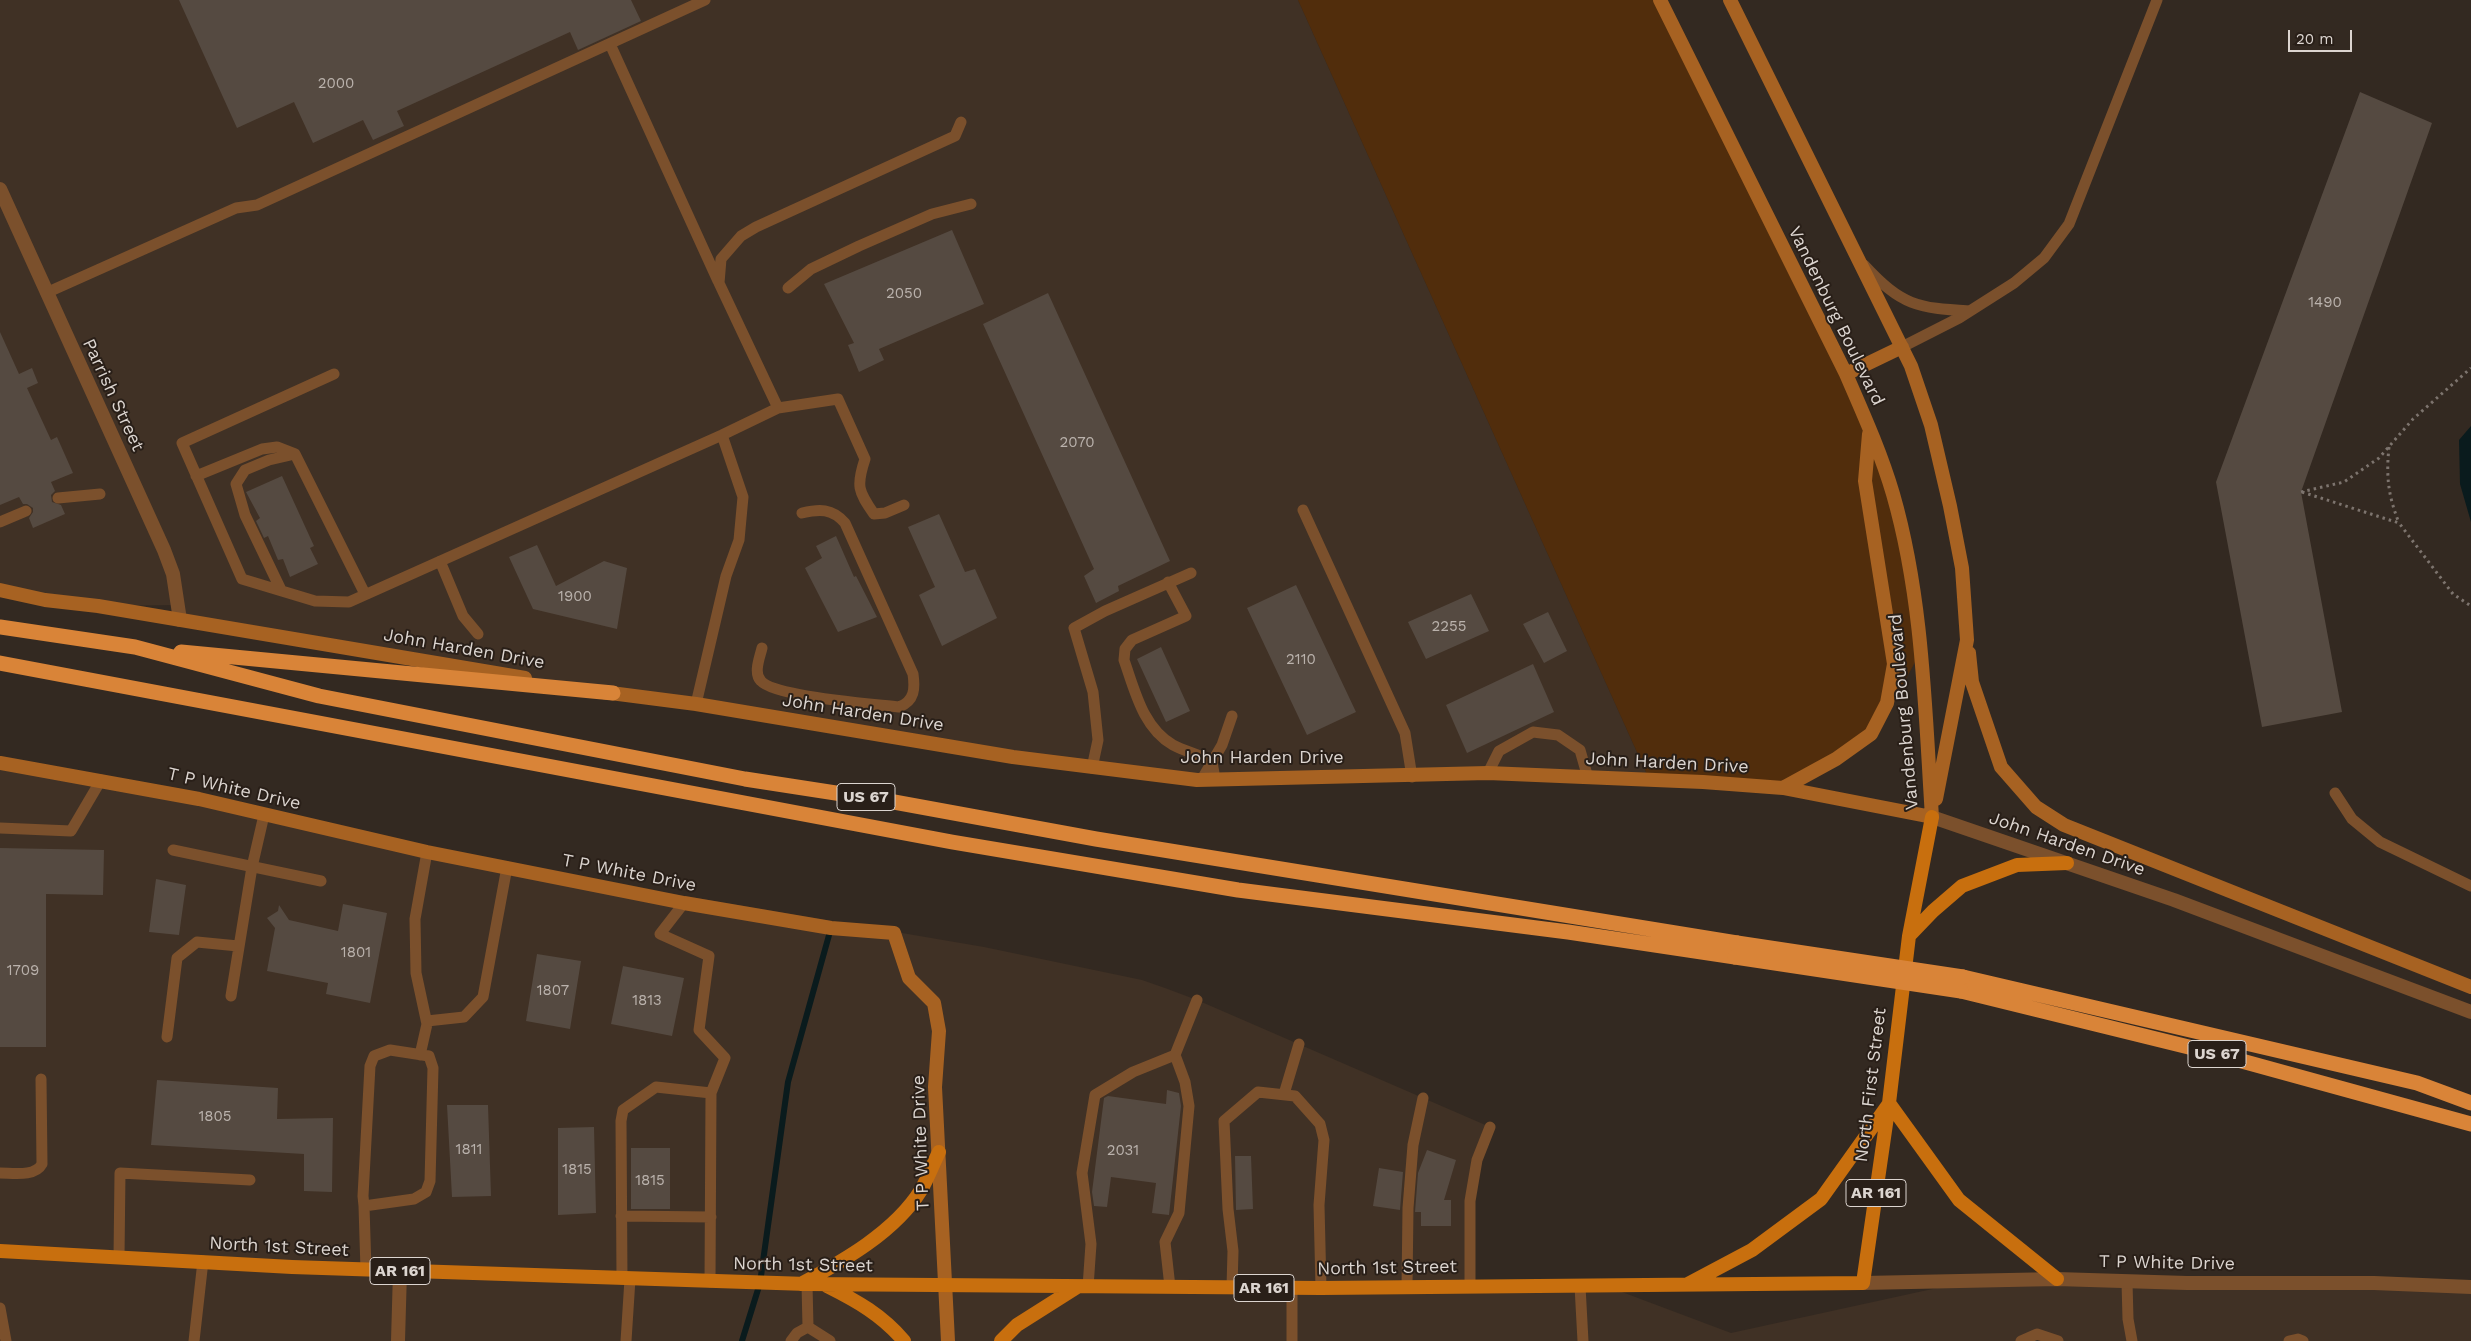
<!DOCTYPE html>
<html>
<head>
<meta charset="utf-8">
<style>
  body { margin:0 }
  #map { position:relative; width:2471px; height:1341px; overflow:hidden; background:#332921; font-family:"Work Sans",sans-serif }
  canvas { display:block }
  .scale { position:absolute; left:2288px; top:30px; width:64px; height:22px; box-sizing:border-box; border:2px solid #dcd5d0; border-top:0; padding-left:6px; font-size:15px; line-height:18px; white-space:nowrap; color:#dcd5d0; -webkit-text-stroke:4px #291f18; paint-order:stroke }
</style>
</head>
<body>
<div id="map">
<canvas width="2471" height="1341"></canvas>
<div class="scale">20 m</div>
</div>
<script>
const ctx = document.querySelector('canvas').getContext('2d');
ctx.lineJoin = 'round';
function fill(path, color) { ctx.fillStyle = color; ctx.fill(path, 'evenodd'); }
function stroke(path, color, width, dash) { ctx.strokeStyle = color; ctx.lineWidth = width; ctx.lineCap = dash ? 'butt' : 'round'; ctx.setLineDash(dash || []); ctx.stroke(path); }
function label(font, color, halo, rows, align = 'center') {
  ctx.font = font + ' "Work Sans",sans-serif'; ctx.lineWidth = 4; ctx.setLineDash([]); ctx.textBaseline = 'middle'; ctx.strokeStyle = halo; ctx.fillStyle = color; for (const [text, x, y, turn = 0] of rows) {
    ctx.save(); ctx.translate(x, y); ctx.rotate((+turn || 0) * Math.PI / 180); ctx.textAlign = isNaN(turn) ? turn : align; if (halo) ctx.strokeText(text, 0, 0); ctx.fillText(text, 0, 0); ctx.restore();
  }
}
const built = new Path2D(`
  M0,0H1298L1650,781L1588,778L1197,780L613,693L180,620L178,605L98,606L0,590Z
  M0,763L427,852L984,947L1142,980L1165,988L1197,1000L1490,1127L1477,1160L1470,1286H1606L1731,1333L1969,1281L2471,1287V1341H6L0,1308Z`);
const green = new Path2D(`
  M1298,0H1660L1846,374L1893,493L1921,651L1881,725L1783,788L1650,781Z`);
const water = new Path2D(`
  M2471,426V522L2460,484L2459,440Z`);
const stream = new Path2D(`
  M742,1341L760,1283L788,1082L831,928`);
const building = new Path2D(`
  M179,0H631L641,21L578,50L570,32L397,111L404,126L373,140L363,120L313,143L294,102L237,128Z
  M2360,92L2432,123L2301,492L2342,712L2262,727L2216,482Z
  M952,230L984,304L879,349L884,360L859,372L848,345L854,343L824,284Z
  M1048,293L1170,561L1118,586L1119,591L1096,603L1084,576L1094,569L983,324Z
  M0,332L19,374L32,368L38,383L27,388L51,440L57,437L73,473L51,482L55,491L51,495L52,502L61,505L65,514L33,528L29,518L33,512V508L27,504H23L19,497L0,505Z
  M282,476L314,546L310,548L318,564L290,577L283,559L278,560L268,536L264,538L256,521L260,518L246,492Z
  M939,514L965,572L975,569L997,618L942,646L919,595L935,587L908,527Z
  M836,536L854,577L856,576L877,617L838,632L805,568L822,558L816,546Z
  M537,545L556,586L604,561L627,568L617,629L533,609L509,557Z
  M1296,585L1356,712L1307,735L1247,608Z
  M1471,594L1489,631L1426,659L1408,622Z
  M1548,612L1567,651L1544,663L1523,624Z
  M1161,647L1190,711L1166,722L1137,659Z
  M1533,664L1554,712L1467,753L1446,705Z
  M0,848L104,850L103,895L46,894V1047H0Z
  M156,879L186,885L179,935L149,932Z
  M343,904L387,913L370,1003L326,994L328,983L267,971L275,928L267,918L278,911L279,905L289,920L338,931Z
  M537,954L581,961L570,1029L526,1021Z
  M623,966L684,978L672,1036L611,1024Z
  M157,1080L278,1088L277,1119L333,1118L332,1192L304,1191V1154L151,1145Z
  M1167,1090L1179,1093L1181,1106L1169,1215L1152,1213L1156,1183L1111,1177L1107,1207L1094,1206L1092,1192L1104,1098L1108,1096L1166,1104Z
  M447,1105H488L491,1196L452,1197Z
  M594,1127L596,1213L558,1215V1128Z
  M631,1148H670V1209H631Z
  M1427,1150L1456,1160L1444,1200H1451V1226H1421V1212H1415L1418,1173Z
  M1235,1156H1251L1253,1209L1236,1210Z
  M1379,1168L1403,1172L1400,1210L1373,1206Z`);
const path = new Path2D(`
  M2389,447C2386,476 2388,495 2399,523
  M2301,492L2344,482L2379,458L2413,419L2471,368
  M2302,492L2399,523L2453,594L2471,606`);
const service = new Path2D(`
  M610,44L718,281
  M1864,265C1902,306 1917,308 1970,311
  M788,288L811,269L859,246L932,214L971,204
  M46,293L236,208L257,205L705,0
  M1902,347L1959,318L2014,283L2044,258L2069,224L2157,0
  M334,374L182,443L242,579L315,601L349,602L722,435L778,408L719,283L721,259L741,236L756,227L955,136L961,122
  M778,408L838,399L865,459C856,486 858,491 874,514L885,513L904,505
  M196,476L262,449L277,447L295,454L365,594
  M58,498L100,494
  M1303,510L1405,733L1412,777
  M0,522L26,511
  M440,561L463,616L478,634
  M1168,582L1186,616L1132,640L1125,649L1124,660C1135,691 1143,728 1173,745C1186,752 1199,754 1212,762L1215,779
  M281,590L245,515L236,484L245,470L269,460L295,454
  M762,648C760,657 753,673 761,681C775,697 874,704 899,707C915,701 915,688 913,674L845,523C832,508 819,509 802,513
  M696,704L726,576L739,540L743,497L722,435
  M1092,768L1098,740L1093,692L1074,628L1105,611L1191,573
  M1488,773L1499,751L1533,732L1558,735L1580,750L1588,778
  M1197,780L1202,779L1222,745L1232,716
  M2335,793L2352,819L2380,842L2471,886
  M0,828L71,831L101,780
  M173,850L321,881
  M684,903L660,934L709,956L699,1030L725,1058L711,1093L710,1282
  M231,996L252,867L264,815
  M427,1021L464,1017L483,997L507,867
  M167,1037L177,958L197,942L238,946
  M420,1055L427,1024L416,973L415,919L427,852
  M1284,1094L1299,1044
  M0,1173C13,1173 35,1177 42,1164L41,1079
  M364,1206L414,1199L426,1192L430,1181L433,1068L429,1056L390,1050L374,1056L370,1066L363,1196L364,1206L366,1270
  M621,1216L711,1217
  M119,1257L120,1173L250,1180
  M622,1279L621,1121L623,1110L656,1087L711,1093
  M2127,1282L2128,1319L2132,1341
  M807,1284L808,1327
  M1470,1286V1201L1477,1160L1490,1127
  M1580,1286L1583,1341
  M1088,1287L1091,1244L1082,1173L1095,1095L1133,1072L1175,1055
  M1170,1287L1165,1242L1179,1213L1189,1106L1185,1082L1175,1055L1197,1000
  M1232,1287L1233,1251L1228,1209L1224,1121L1258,1092L1295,1096L1320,1124L1324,1140L1319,1205L1321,1288
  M1407,1287L1408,1208L1413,1145L1423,1098
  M0,1308L6,1341
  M808,1327L830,1341
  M194,1341L203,1261
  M626,1341L630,1279
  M791,1341L797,1333L808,1327
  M1292,1341V1288
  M2021,1341L2037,1334L2058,1341
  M2289,1341L2298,1339L2303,1341`);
const minor = new Path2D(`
  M0,189L164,550L173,574L180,620
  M398,1341L400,1271`);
const tertiary = new Path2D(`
  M1932,817L2174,900L2471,1012
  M1863,1283L2057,1279L2187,1283H2374L2471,1287`);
const secondary = new Path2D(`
  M1660,0L1846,374C1863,413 1881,453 1893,494C1923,598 1925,710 1932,817
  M1730,0L1911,366L1931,425L1950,506L1962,568L1967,640L1936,799
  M1846,374L1902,347
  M0,590L45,600L98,606L525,678
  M1969,653L1972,682L2001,767L2036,807L2064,825L2471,987
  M603,692L696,704L1013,757L1197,780L1488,773L1703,782L1783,788L1932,817
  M0,763L199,799L427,852L684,903L831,928L894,933L909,978L934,1003L939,1031L935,1087L948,1341
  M1783,788L1836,759L1871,734L1887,703L1894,664L1865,481L1869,434`);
const primary = new Path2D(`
  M1909,936L1933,911L1962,886L2017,865L2067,863
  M1889,1103L1959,1200L2057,1279
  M0,1251L292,1267L807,1284L1321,1288L1863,1283L1889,1103L1909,936L1932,817
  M801,1284C843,1261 895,1232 921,1190C928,1178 933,1164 939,1152
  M1688,1284L1752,1250L1821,1199L1888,1105
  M827,1286C857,1301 882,1315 904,1341
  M1001,1341L1017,1325L1077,1287`);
const motorway = new Path2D(`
  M0,627L135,647L319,696L745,779L894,802L1096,839L1737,943
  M181,652L613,693
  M0,663L952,842L1238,890L1568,932L1735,957
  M1963,977L2417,1083L2471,1103
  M1961,991L2209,1052L2471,1124`);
const motorwayBridge = new Path2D(`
  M1737,943L1963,977
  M1735,957L1961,991`);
const numberNames = [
  ["2000",336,84],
  ["2050",904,294],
  ["1490",2325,303],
  ["2070",1077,443],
  ["1900",575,597],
  ["2255",1449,627],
  ["2110",1301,660],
  ["1801",356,953],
  ["1709",23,971],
  ["1807",553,991],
  ["1813",647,1001],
  ["1805",215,1117],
  ["1811",469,1150],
  ["2031",1123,1151],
  ["1815",577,1170],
  ["1815",650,1181]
];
const shields = [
  [866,797,58],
  [2217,1054,58],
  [1876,1193,60],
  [400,1271,60],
  [1264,1288,60]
];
const shieldNames = [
  ["US 67",866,797],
  ["US 67",2217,1054],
  ["AR 161",1876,1193],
  ["AR 161",400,1271],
  ["AR 161",1264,1288]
];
const streetNames = [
  ["Vandenburg Boulevard",1836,316,64],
  ["Parrish Street",113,395,65],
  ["John Harden Drive",464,649,10],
  ["Vandenburg Boulevard",1904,712,-95],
  ["John Harden Drive",863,713,9],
  ["John Harden Drive",1262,758],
  ["John Harden Drive",1667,763,3],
  ["T P White Drive",234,789,13],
  ["John Harden Drive",2067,844,19],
  ["T P White Drive",629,873,11],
  ["North First Street",1871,1085,-83],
  ["T P White Drive",921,1143,-92],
  ["North 1st Street",279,1247,3],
  ["T P White Drive",2167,1263,1],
  ["North 1st Street",803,1265,1],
  ["North 1st Street",1387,1268,-1]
];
fill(built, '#403125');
fill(green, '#512d0c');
fill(water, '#0a1b1d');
stroke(stream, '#0a1b1d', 6);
fill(building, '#554a41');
stroke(path, '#7d746e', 3, [2.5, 4]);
stroke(service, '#7b502c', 11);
stroke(minor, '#7b502c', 14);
stroke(tertiary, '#7b502c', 14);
stroke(secondary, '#a76222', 14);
stroke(primary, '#c86f0e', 14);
stroke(motorway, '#d98438', 15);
stroke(motorwayBridge, '#d98438', 15);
label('15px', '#bab2ac', null, numberNames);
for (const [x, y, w] of shields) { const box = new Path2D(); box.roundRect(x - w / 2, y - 13.5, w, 27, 4); ctx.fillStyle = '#291f18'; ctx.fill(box); stroke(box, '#dcd5d0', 1); }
label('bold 16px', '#dcd5d0', null, shieldNames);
label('18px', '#dcd5d0', '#291f18', streetNames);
</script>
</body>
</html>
